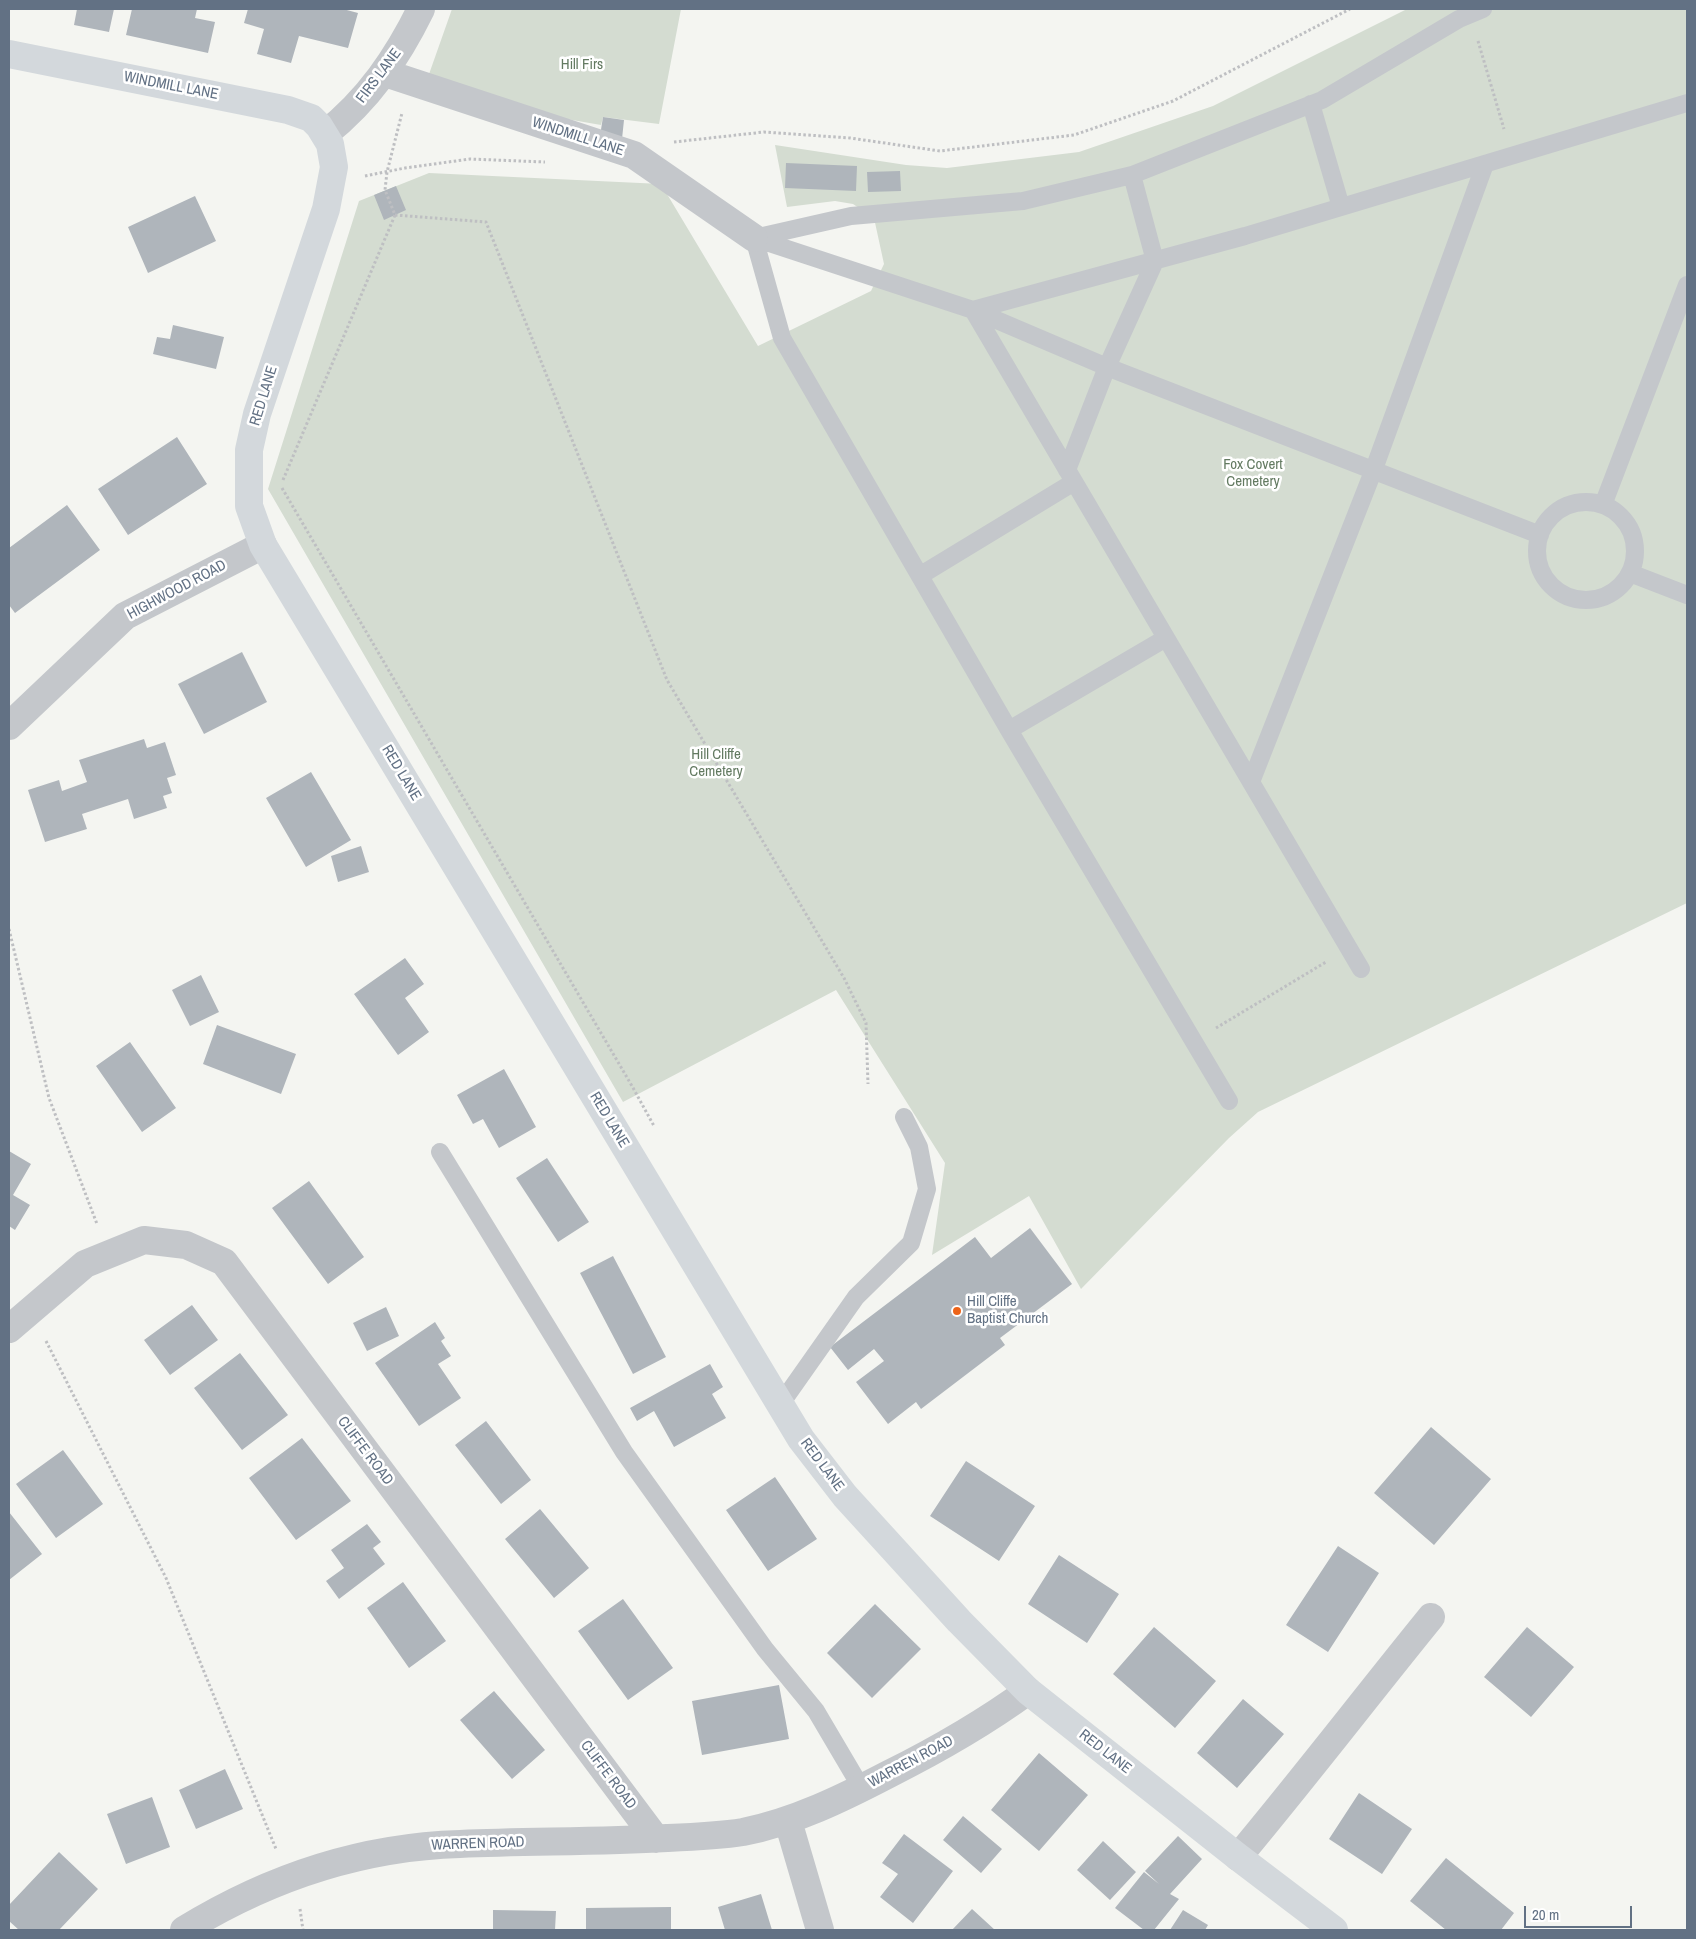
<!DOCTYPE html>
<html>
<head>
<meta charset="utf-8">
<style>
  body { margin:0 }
  #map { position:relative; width:1696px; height:1939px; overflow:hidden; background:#f4f5f1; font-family:"Archivo Narrow",sans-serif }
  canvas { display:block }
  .frame { position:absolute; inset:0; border:10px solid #627184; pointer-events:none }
  .scale { position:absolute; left:1524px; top:1906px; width:108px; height:22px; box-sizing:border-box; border:2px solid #627184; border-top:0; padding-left:6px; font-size:15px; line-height:18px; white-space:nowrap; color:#627184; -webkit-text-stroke:4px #fff; paint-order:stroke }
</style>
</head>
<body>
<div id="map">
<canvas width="1696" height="1939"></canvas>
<div class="frame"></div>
<div class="scale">20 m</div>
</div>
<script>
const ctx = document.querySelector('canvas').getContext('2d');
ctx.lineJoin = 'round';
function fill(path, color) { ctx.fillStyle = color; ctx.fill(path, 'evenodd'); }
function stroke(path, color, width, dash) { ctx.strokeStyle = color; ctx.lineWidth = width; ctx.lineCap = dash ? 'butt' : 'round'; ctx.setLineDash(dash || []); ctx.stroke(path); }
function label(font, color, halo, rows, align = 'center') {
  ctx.font = font + ' "Archivo Narrow",sans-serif'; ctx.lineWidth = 5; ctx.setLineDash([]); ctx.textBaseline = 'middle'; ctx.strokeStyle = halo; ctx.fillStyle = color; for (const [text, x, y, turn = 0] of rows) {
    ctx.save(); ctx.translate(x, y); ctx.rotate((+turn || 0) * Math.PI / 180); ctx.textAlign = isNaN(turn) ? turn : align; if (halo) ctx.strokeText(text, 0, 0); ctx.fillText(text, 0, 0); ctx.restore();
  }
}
const green = new Path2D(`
  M452,9H681L659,124L603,117L601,125L422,94Z
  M1407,9H1687V903L1258,1112L1229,1138L1081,1289L1029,1196L932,1255L945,1163L836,990L623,1102L268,489L359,201L429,173L661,184L758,346L871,291L884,264L874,218L853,204L835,201L787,207L775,145L906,165L947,168L1079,152L1213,106Z`);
const building = new Path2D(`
  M77,9H114L109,32L74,25Z
  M132,9H197L195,18L215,22L208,53L126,35Z
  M248,9H343L358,13L348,48L299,36L291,63L257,54L264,29L244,23Z
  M603,117L624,120L622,139L600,136Z
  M786,163L857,166L856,191L785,188Z
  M900,171L901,191L868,192L867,172Z
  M396,186L406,210L384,220L374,195Z
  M195,196L216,241L148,273L128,227Z
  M173,325L224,337L216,369L153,354L157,337L170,339Z
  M177,437L207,484L128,535L98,489Z
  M67,505L100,550L15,613L9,605V548Z
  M242,652L267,702L204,734L178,684Z
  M144,739L147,748L165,742L176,775L167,778L172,793L163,796L167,808L134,819L128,799L82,814L87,829L45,842L28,790L59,780L62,791L87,782L79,760Z
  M311,772L351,840L306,867L266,798Z
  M361,846L369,872L338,882L331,856Z
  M405,958L424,984L405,998L429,1032L398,1055L354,994Z
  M201,975L219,1012L190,1026L172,990Z
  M217,1025L296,1054L281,1094L203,1064Z
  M130,1042L176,1108L142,1132L96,1066Z
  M504,1069L536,1127L499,1148L483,1119L473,1124L457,1095Z
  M9,1151L31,1164L13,1195L30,1205L15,1230L9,1226Z
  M547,1158L589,1222L558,1242L516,1178Z
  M309,1181L364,1257L328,1284L272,1208Z
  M1030,1228L1072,1284L1000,1338L1005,1345L921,1409L916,1402L888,1424L856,1382L884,1361L874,1349L848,1370L830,1347L975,1237L991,1258Z
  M613,1256L666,1357L633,1374L580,1273Z
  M192,1305L218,1340L170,1375L144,1340Z
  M386,1307L399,1336L367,1351L353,1323Z
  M435,1322L445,1338L441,1341L451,1356L438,1364L461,1398L419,1426L375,1363Z
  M240,1353L288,1415L242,1450L194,1388Z
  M710,1364L723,1387L712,1394L726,1418L674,1447L654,1411L637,1421L630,1408Z
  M486,1421L531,1480L501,1504L455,1445Z
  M1431,1427L1491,1479L1434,1545L1374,1493Z
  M302,1438L351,1501L296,1540L249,1478Z
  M63,1450L103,1504L56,1538L16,1484Z
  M966,1461L1035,1506L999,1561L930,1516Z
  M775,1477L817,1539L768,1571L726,1510Z
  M540,1509L589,1568L554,1598L505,1539Z
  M9,1512L42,1554L9,1580Z
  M367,1524L381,1542L373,1548L385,1564L339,1599L326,1581L344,1568L331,1550Z
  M1338,1546L1379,1573L1328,1652L1286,1625Z
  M1059,1555L1119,1594L1087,1643L1028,1604Z
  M403,1582L446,1641L409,1668L367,1608Z
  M623,1599L673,1668L628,1700L578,1631Z
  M875,1604L921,1649L872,1698L827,1653Z
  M1154,1627L1216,1681L1175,1728L1113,1674Z
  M1527,1627L1574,1667L1531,1717L1484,1677Z
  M779,1685L789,1739L702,1755L692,1701Z
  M494,1691L545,1750L512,1779L460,1720Z
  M1243,1699L1284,1734L1237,1788L1197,1753Z
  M1039,1753L1088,1795L1039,1851L991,1810Z
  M225,1769L243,1809L196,1829L179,1790Z
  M1359,1793L1412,1829L1382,1874L1329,1839Z
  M152,1797L170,1847L126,1864L107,1814Z
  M963,1816L1002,1849L981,1873L943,1840Z
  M904,1834L953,1871L913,1923L880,1897L898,1874L882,1863Z
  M1178,1836L1202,1859L1170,1894L1179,1899L1154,1930H1144L1115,1908L1144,1872L1159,1884L1145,1871Z
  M1103,1841L1136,1872L1110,1900L1077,1870Z
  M59,1852L98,1889L59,1930H19L9,1921V1905Z
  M1446,1858L1514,1913L1501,1930H1446L1410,1901Z
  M761,1894L772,1930H725L718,1907Z
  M671,1907V1930H586V1908Z
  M972,1909L995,1930H952Z
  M493,1910L556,1911L555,1930H493Z
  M1183,1910L1208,1925L1205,1930H1170Z`);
const path = new Path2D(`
  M1478,41L1504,129
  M674,142L764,132L850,138L940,151L1074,135L1173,101L1350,9
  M365,176L405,168L470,159L545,162
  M395,215L486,222L667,680L844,978L866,1023L868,1084
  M283,480L395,215L385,190L387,172L402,113
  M282,488L632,1086L654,1126
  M9,929L49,1098L97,1224
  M1216,1028L1326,962
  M46,1341L166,1578L276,1849
  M300,1909L303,1930`);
const lane = new Path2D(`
  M1311,104L1341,207
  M1132,175L1322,100L1459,19L1483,9
  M754,238L782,338L1009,730L1229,1101
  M754,238L973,310L1107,367L1540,535
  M754,238L851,216L1023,201L1132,175L1155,261L1107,367L1067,470
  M1537 551a49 49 0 1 1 98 0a49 49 0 1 1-98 0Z
  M1603,505L1687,285
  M1630,573L1687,595
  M921,575L1074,482
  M1009,730L1166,638
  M1251,782L1374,469L1485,164
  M1361,969L973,310L1245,236L1687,103
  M440,1152L624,1452L765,1649L816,1711L862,1789
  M780,1405L856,1297L911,1243L927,1189L919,1147L904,1117`);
const street = new Path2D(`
  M385,73L634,155L754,238
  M325,134C368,100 397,58 421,9
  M9,726L125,616L263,545
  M9,1329L85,1264L144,1240L186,1245L224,1262L656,1839
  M788,1821L820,1930
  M1238,1857C1304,1778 1366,1697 1431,1617
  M184,1930C267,1879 361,1847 460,1844C529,1841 598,1842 667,1838C692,1837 718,1836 743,1832C794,1822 843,1798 889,1774C937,1750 984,1723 1028,1691`);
const secondary = new Path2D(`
  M9,54L288,110L311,118L319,126L330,144L334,167L326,209L257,414L249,450V506L263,545L801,1439L845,1496L959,1621L1028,1691L1238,1857L1334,1930`);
const markers = [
  [957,1311,5,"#ed6318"]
];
const parkNames = [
  ["Hill Firs",582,65],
  ["Fox Covert",1253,465],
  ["Cemetery",1253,482],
  ["Hill Cliffe",716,755],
  ["Cemetery",716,772]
];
const streetNames = [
  ["FIRS LANE",379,76,-53],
  ["WINDMILL LANE",171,86,11],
  ["WINDMILL LANE",578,137,18],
  ["RED LANE",264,396,-73],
  ["HIGHWOOD ROAD",177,590,-28],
  ["RED LANE",401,773,59],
  ["RED LANE",609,1120,59],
  ["CLIFFE ROAD",365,1451,53],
  ["RED LANE",822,1465,53],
  ["RED LANE",1105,1752,38],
  ["WARREN ROAD",911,1762,-28],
  ["CLIFFE ROAD",608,1775,53],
  ["WARREN ROAD",478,1844,-2]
];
const poiNames = [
  ["Hill Cliffe",967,1302],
  ["Baptist Church",967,1319]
];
fill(green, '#d4dcd1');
fill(building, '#afb5bb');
stroke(path, '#bebfc2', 3, [2.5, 2.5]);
stroke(lane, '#c4c7cb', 18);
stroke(street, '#c4c7cb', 28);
stroke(secondary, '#d3d8dc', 28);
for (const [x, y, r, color] of markers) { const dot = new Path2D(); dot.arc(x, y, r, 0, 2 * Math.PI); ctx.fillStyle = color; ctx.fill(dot); stroke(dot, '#fff', 2); }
label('15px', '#637a61', '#fff', parkNames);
label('15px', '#627184', '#fff', streetNames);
label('15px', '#627184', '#fff', poiNames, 'left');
</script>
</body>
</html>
